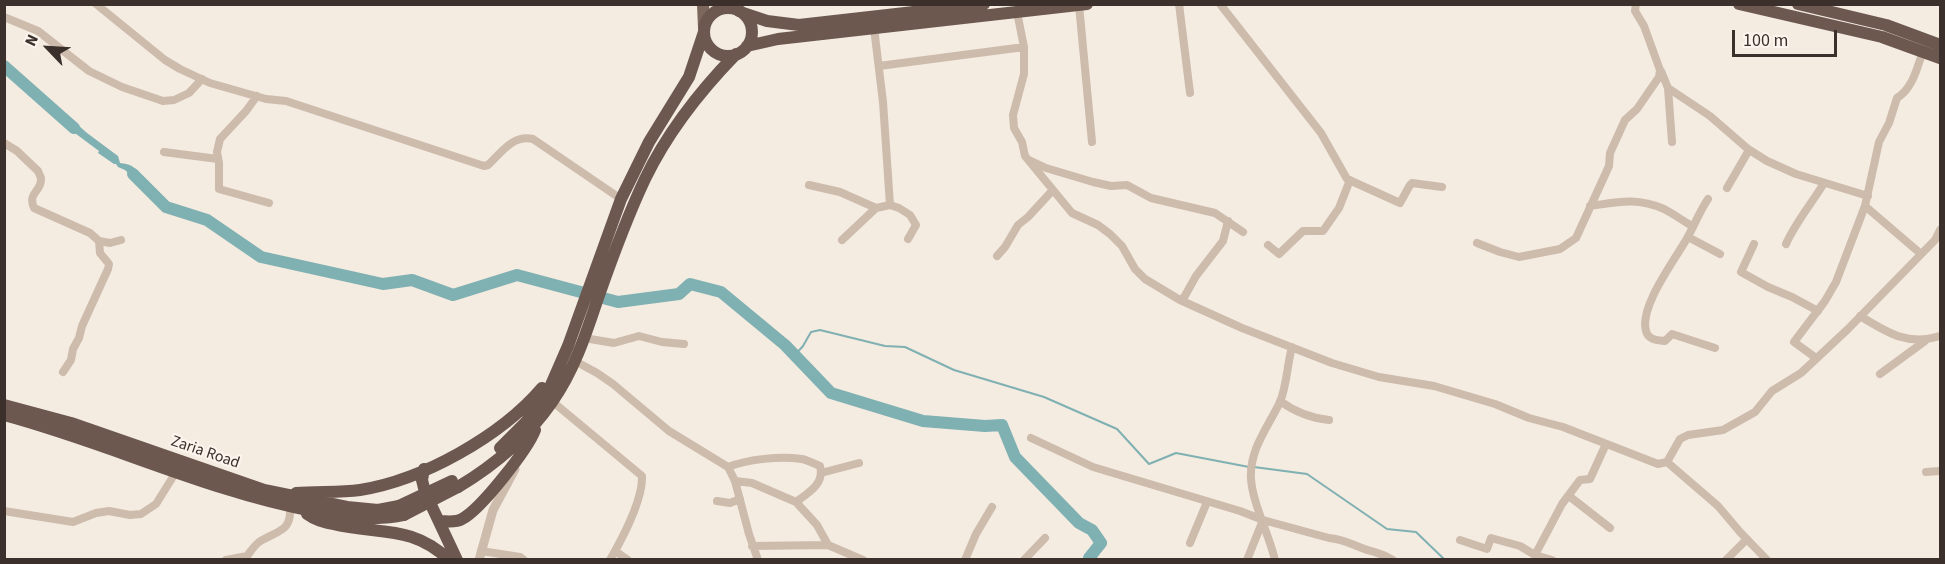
<!DOCTYPE html>
<html>
<head>
<meta charset="utf-8">
<style>
  body { margin:0 }
  #map { position:relative; width:1945px; height:564px; overflow:hidden; background:#f4ebe1; font-family:"Source Sans 3",sans-serif }
  canvas { display:block }
  .frame { position:absolute; inset:0; border:6px solid #3b302b; pointer-events:none }
  .north { position:absolute; left:18px; top:18px; width:60px; height:60px; -webkit-text-stroke:4px #fbf5ee; paint-order:stroke; rotate:295deg; font-size:16px; font-weight:700; line-height:24px; text-align:center; color:#3b302b }
  .north::after { content:''; display:block; margin:auto; width:21px; height:27px; background:#3b302b; clip-path:polygon(50% 0,100% 100%,50% 72%,0 100%) }
  .scale { position:absolute; left:1732px; top:30px; width:105px; height:27px; box-sizing:border-box; border:3px solid #3b302b; border-top:0; padding-left:8px; font-size:18px; line-height:21px; white-space:nowrap; color:#3b302b; -webkit-text-stroke:4px #fbf5ee; paint-order:stroke }
</style>
</head>
<body>
<div id="map">
<canvas width="1945" height="564"></canvas>
<div class="frame"></div>
<div class="north">N</div>
<div class="scale">100 m</div>
</div>
<script>
const ctx = document.querySelector('canvas').getContext('2d');
ctx.lineJoin = 'round';
function fill(path, color) { ctx.fillStyle = color; ctx.fill(path, 'evenodd'); }
function stroke(path, color, width, dash) { ctx.strokeStyle = color; ctx.lineWidth = width; ctx.lineCap = dash ? 'butt' : 'round'; ctx.setLineDash(dash || []); ctx.stroke(path); }
function label(font, color, halo, rows, align = 'center') {
  ctx.font = font + ' "Source Sans 3",sans-serif'; ctx.lineWidth = 4.5; ctx.setLineDash([]); ctx.textBaseline = 'middle'; ctx.strokeStyle = halo; ctx.fillStyle = color; for (const [text, x, y, turn = 0] of rows) {
    ctx.save(); ctx.translate(x, y); ctx.rotate((+turn || 0) * Math.PI / 180); ctx.textAlign = isNaN(turn) ? turn : align; if (halo) ctx.strokeText(text, 0, 0); ctx.fillText(text, 0, 0); ctx.restore();
  }
}
const water = new Path2D(`
  M68,116L87,133L118,156L120,163C134,164 139,171 147,183L145,185L137,182L125,170L118,167L116,164H114L98,153L99,151L60,122L62,118Z`);
const stream = new Path2D(`
  M795,355L803,346L811,332L820,330L885,346L905,347L954,370L1044,397L1117,429L1149,464L1176,453L1249,467
  M1254,467L1307,474L1387,529L1416,532L1445,560`);
const river = new Path2D(`
  M4,66L74,128
  M133,174L166,207L207,220L261,257L383,284L412,280L453,295L517,275L618,302L679,294L690,284L721,292L785,345L831,393L923,421L985,426L1002,425L1015,457L1079,523L1092,530L1101,543L1089,558L1092,560`);
const minor = new Path2D(`
  M96,4L165,60L180,69L210,83L266,99L286,101L484,166L488,165C501,153 513,134 533,139L621,199
  M1179,4L1190,93
  M1220,4L1321,133L1347,179L1400,203L1410,185L1412,183L1442,187
  M1079,5L1092,142
  M1017,12L1024,47V74L1013,115L1014,128L1022,142L1025,156L1072,213L1098,225L1110,234L1122,246L1135,269L1145,279L1180,300L1242,328L1332,363L1379,377L1434,386L1495,404L1529,418L1563,427L1658,464L1667,462L1680,439L1688,435L1723,430L1755,412L1772,391L1801,373L1848,329L1935,240L1940,230
  M4,17L38,31L89,71L122,87L163,101L174,100L189,93L202,79
  M874,28L883,102L890,205
  M879,66L1024,47
  M1661,71L1668,88L1672,142
  M1668,88L1710,116L1748,149L1767,161L1796,174L1868,196
  M257,96L246,111L220,139L217,152L219,163V189L269,203
  M4,143L17,151L38,171L41,178C42,192 27,192 34,208L90,233L99,241L110,243L121,240
  M164,152L218,159
  M1029,160L1046,168L1093,182L1111,186L1127,185L1151,198L1215,213L1243,232
  M809,185L840,192L876,208L890,205L899,208L910,215L916,225L908,239
  M1727,188L1749,150
  M1708,199C1699,212 1694,227 1686,240C1674,261 1639,307 1646,331C1648,340 1657,340 1665,341L1672,334L1715,348
  M1590,206C1618,202 1637,197 1664,209C1674,214 1683,221 1692,226
  M1865,206L1921,254
  M1688,237L1720,254
  M842,240L876,208
  M1477,243L1500,252L1519,257L1560,249L1576,238L1604,177L1609,166L1610,153L1625,120L1637,109L1659,77L1660,70L1644,26L1635,11L1636,4
  M1754,244L1741,272L1768,287L1792,297L1818,311
  M1786,244C1796,222 1812,203 1824,183
  M1268,245L1279,254L1303,231H1323L1339,208L1350,180
  M997,256L1005,247L1018,225L1028,217L1052,191
  M1182,301L1196,276L1223,241L1228,221
  M1860,316C1888,333 1907,346 1940,336
  M584,338L614,343L639,336L662,342L684,344
  M1816,358L1794,342L1825,301L1836,282L1865,206L1879,142L1889,123L1897,98C1913,88 1917,68 1923,51
  M575,361L597,373L613,384L669,431L728,467L735,481L749,534L758,560
  M63,372L71,360L73,349L79,338L82,326L108,269L109,264L100,253L99,241
  M1880,374L1925,341
  M1280,401C1295,412 1310,418 1329,420
  M553,402L642,476C643,500 622,539 610,560
  M1031,438L1093,467L1240,511L1263,520L1329,538C1345,539 1356,547 1371,551C1380,554 1384,554 1393,560
  M1667,462L1718,506L1740,532L1767,560
  M728,467C749,459 779,456 802,459C808,460 814,464 820,466C825,484 808,493 796,502
  M1926,472L1940,471
  M821,473L859,463
  M735,481L752,483L796,502L817,525L828,545
  M1569,496L1610,528
  M717,501L730,503L740,499
  M4,511L73,522L96,513L109,511L130,515L141,514L156,504L176,472
  M1460,540L1487,549L1491,538L1520,546L1535,555L1552,560
  M1190,543L1207,502
  M752,546L828,545L863,560
  M481,551L520,557L524,560
  M615,551L628,560
  M1535,555L1562,504L1580,480L1590,479L1606,444
  M226,560L247,556C251,551 254,546 259,542C277,530 292,533 290,506
  M965,560L976,534L992,507
  M1024,560L1045,538
  M1247,560L1263,520
  M1275,560C1269,534 1253,505 1251,479C1249,450 1268,427 1280,402C1287,385 1287,365 1292,347
  M1726,560L1747,539`);
const tertiary = new Path2D(`
  M479,560L493,510L515,469`);
const primary = new Path2D(`
  M703,4L704,28
  M735,4L739,11`);
const trunk = new Path2D(`
  M1739,4L1882,37L1940,58
  M1798,4L1886,25L1940,45
  M704 32a24 24 0 1 1 48 0a24 24 0 1 1-48 0Z
  M743,13L767,21L799,25L984,4
  M747,46L778,39L1087,4
  M4,405L71,423L264,490L347,507L378,510L399,506
  M4,415C109,443 207,491 313,511C344,516 373,522 404,515
  M500,448L526,422L551,385L568,346L621,199L649,142L689,77L704,32
  M424,469L422,480L425,492L457,560
  M458,487C495,465 527,438 552,402C574,371 586,334 598,298C612,258 627,217 645,179C668,131 699,92 736,54
  M296,493C317,491 339,493 360,490C423,480 501,436 542,388
  M307,514C315,520 324,522 333,524C377,535 412,524 449,560
  M439,521C447,521 455,523 462,519C481,509 528,449 535,430`);
const trunkBridge = new Path2D(`
  M399,506L452,481
  M404,515L458,487`);
const streetNames = [
  ["Zaria Road",205,453,19]
];
fill(water, '#7fb0b2');
stroke(stream, '#7fb0b2', 2);
stroke(river, '#7fb0b2', 12);
stroke(minor, '#cdbbac', 8);
stroke(tertiary, '#cdbbac', 9);
stroke(primary, '#7d675c', 12);
stroke(trunk, '#6c584f', 12);
stroke(trunkBridge, '#6c584f', 12);
label('16px', '#3b302b', '#fbf5ee', streetNames);
</script>
</body>
</html>
